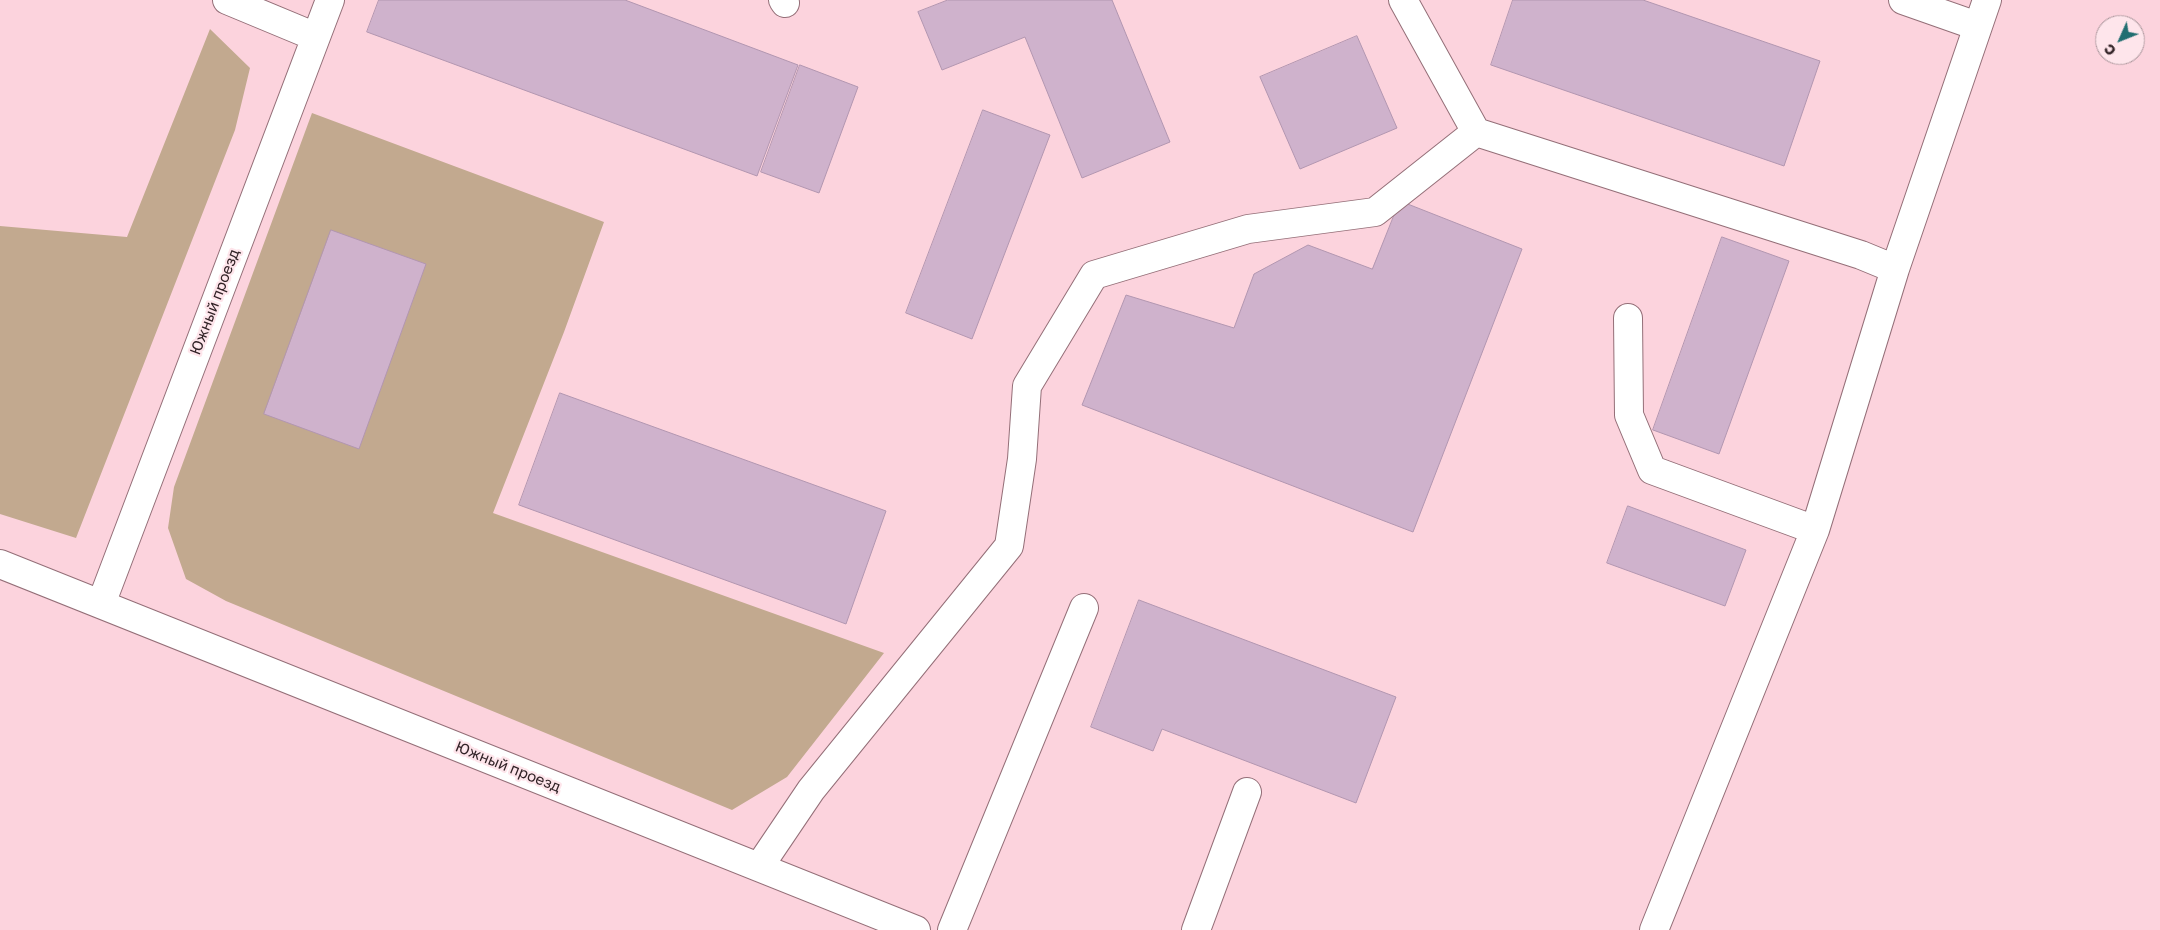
<!DOCTYPE html>
<html>
<head>
<meta charset="utf-8">
<style>
  body { margin:0 }
  #map { position:relative; width:2160px; height:930px; overflow:hidden; background:#fcd3dd; font-family:"Golos Text",sans-serif }
  canvas { display:block }
  .north { position:absolute; left:2095px; top:15px; width:50px; height:50px; box-sizing:border-box; background:#fee5eb; border:1px solid #ac979d; border-radius:50%; rotate:226deg; font-size:14px; font-weight:700; line-height:20px; text-align:center; color:#322327 }
  .north::after { content:''; display:block; margin:auto; width:18px; height:22px; background:#226e71; clip-path:polygon(50% 0,100% 100%,50% 72%,0 100%) }
</style>
</head>
<body>
<div id="map">
<canvas width="2160" height="930"></canvas>
<div class="north">С</div>
</div>
<script>
const ctx = document.querySelector('canvas').getContext('2d');
ctx.lineJoin = 'round';
function fill(path, color) { ctx.fillStyle = color; ctx.fill(path, 'evenodd'); }
function stroke(path, color, width, dash) { ctx.strokeStyle = color; ctx.lineWidth = width; ctx.lineCap = dash ? 'butt' : 'round'; ctx.setLineDash(dash || []); ctx.stroke(path); }
function label(font, color, halo, rows, align = 'center') {
  ctx.font = font + ' "Golos Text",sans-serif'; ctx.lineWidth = 4.5; ctx.setLineDash([]); ctx.textBaseline = 'middle'; ctx.strokeStyle = halo; ctx.fillStyle = color; for (const [text, x, y, turn = 0] of rows) {
    ctx.save(); ctx.translate(x, y); ctx.rotate((+turn || 0) * Math.PI / 180); ctx.textAlign = isNaN(turn) ? turn : align; if (halo) ctx.strokeText(text, 0, 0); ctx.fillText(text, 0, 0); ctx.restore();
  }
}
const green = new Path2D(`
  M210,29L250,68L235,130L76,538L0,514V226L127,237Z
  M312,113L604,222L564,332L493,513L884,653L787,777L732,810L226,601L186,579L168,528L174,487Z`);
const building = new Path2D(`
  M379,0H625L798,65L757,176L367,32Z
  M948,0H1112L1170,142L1082,178L1025,37L942,70L918,12Z
  M1513,0H1643L1820,61L1784,166L1491,65Z
  M1357,36L1397,128L1300,169L1260,77Z
  M800,65L858,87L819,193L761,172Z
  M983,110L1050,135L972,339L906,313Z
  M1400,201L1522,249L1413,532L1082,405L1126,295L1234,328L1254,274L1308,245L1372,269Z
  M331,230L426,264L359,449L264,414Z
  M1722,237L1789,261L1719,454L1653,430Z
  M560,393L886,511L846,624L519,505Z
  M1628,506L1746,550L1725,606L1607,563Z
  M1139,600L1396,697L1356,803L1162,729L1153,751L1091,727Z`);
const minor = new Path2D(`
  M227,0L316,37
  M783,0L785,3
  M1403,0L1476,132L1861,255L1895,269
  M1903,0L1977,26
  M1628,318L1629,415L1652,470L1815,530
  M0,564L916,930
  M101,604L330,0
  M759,867L811,790L1009,546L1022,459L1027,386L1094,275L1248,229L1375,212L1476,132
  M952,930L1084,608
  M1196,930L1247,792
  M1654,930L1815,530L1895,269L1987,0`);
const streetNames = [
  ["Южный проезд",215,302,-69],
  ["Южный проезд",508,767,22]
];
fill(green, '#c2a98f');
fill(building, '#cfb2cc');
stroke(building, '#b296b0', 1);
stroke(minor, '#946f78', 30);
stroke(minor, '#fff', 28);
label('15px', '#322327', '#fee5eb', streetNames);
</script>
</body>
</html>
